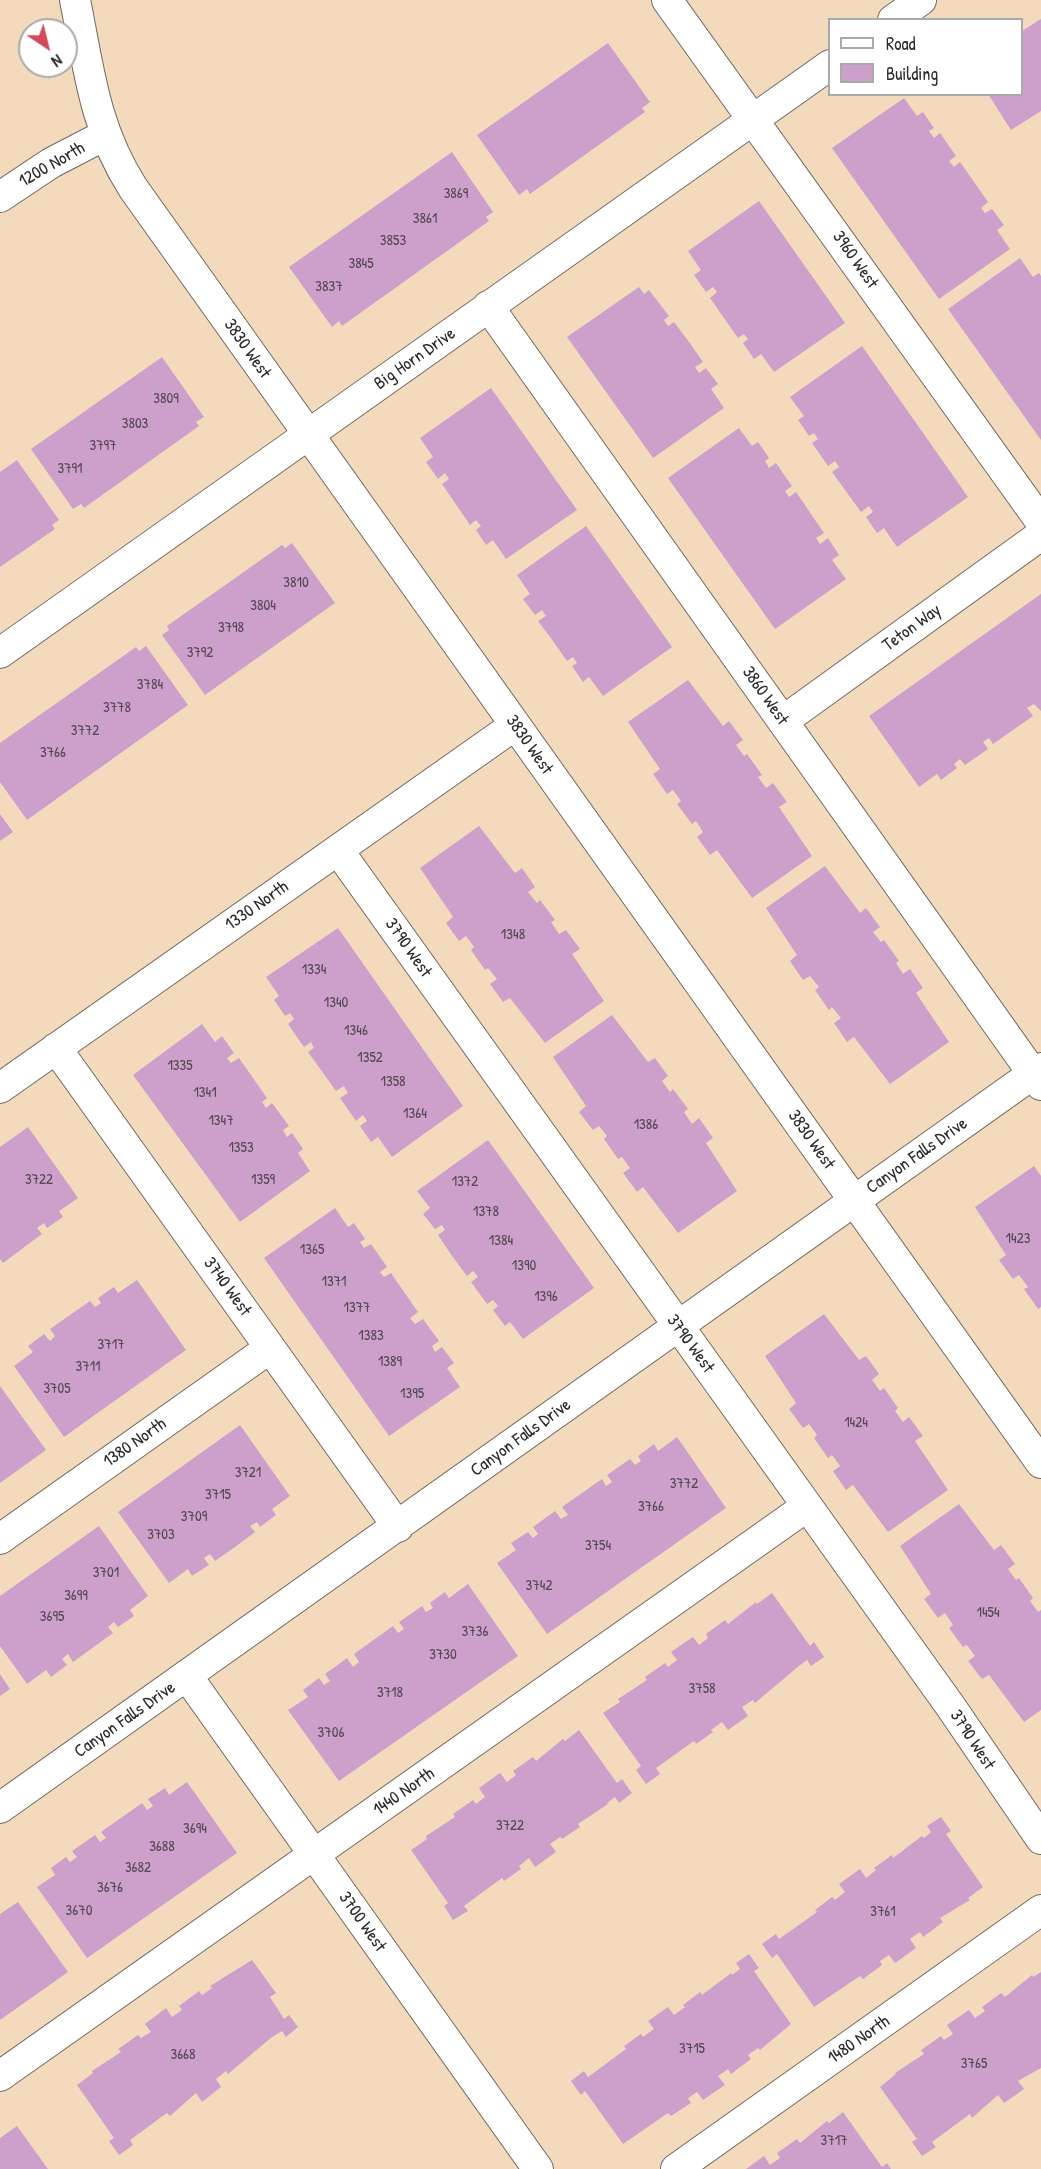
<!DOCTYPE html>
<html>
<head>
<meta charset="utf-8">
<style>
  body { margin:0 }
  #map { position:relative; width:1041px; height:2169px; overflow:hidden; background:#f3dabd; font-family:"Patrick Hand",sans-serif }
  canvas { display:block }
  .legend { position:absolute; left:828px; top:18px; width:195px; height:78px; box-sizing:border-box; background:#fff; border:2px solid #aaa; margin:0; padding:8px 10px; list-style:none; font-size:18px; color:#2b2b2b }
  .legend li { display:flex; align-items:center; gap:12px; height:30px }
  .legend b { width:30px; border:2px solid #aaa }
  .north { position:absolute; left:18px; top:18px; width:60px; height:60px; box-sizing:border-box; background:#fff; border:2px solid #aaa; border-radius:50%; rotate:145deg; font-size:16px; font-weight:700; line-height:24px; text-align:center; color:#2b2b2b }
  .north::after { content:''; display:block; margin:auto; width:21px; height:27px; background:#d1495b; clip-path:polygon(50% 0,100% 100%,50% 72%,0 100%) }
</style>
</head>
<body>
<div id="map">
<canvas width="1041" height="2169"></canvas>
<ul class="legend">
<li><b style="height:8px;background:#fff"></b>Road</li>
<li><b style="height:16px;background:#cda0cb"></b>Building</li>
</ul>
<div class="north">N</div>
</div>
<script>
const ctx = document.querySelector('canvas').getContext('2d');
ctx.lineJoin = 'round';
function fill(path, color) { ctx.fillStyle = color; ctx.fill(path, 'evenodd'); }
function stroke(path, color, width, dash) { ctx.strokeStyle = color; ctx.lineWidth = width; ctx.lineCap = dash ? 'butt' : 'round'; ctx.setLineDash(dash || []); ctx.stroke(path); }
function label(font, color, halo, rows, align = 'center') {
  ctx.font = font + ' "Patrick Hand",sans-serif'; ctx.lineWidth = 4.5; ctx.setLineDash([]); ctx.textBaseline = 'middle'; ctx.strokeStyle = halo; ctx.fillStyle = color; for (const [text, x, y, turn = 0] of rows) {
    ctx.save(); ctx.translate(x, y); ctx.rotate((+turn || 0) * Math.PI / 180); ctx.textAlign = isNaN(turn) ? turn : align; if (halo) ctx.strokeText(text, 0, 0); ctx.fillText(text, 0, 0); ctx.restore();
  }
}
const building = new Path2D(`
  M1041,19V111L1011,130L988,94H1022V31Z
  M608,43L650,102L642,108L645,112L530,194L527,189L519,195L477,135Z
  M904,98L917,116L923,112L934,128L929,131L934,138L940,133L956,156L949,161L954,167L960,162L988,202L981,208L985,213L992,209L1004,225L997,230L1010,249L939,299L832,148Z
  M452,152L493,212L486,217L489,221L342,326L339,321L332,327L289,267Z
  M759,201L845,323L774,372L761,354L754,359L743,343L748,339L744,334L738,338L710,298L717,292L713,287L706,292L694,275L701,270L688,251Z
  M1020,258L1033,277L1039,273L1041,276V440L948,309Z
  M639,287L644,294L649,290L669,316L664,320L668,326L674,322L689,342L703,362L695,367L699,373L706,368L718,384L711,389L724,408L653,458L567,337Z
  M862,346L968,497L897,547L884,528L877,533L866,517L873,512L869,506L861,512L832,472L839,467L835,461L828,466L812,443L818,439L814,433L809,436L798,420L804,416L790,397Z
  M162,357L204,417L196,422L199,426L84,508L81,504L73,509L31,449Z
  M491,388L577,510L506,559L493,540L486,545L476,530L481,526L476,520L470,525L442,484L449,479L445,473L438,479L426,462L433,457L420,438Z
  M739,428L752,446L758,442L769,458L765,461L769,468L776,463L792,486L785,491L789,497L796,492L824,533L816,538L820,544L828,538L839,555L832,560L846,579L775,629L668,478Z
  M17,460L59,520L52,525L55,529L0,567V472Z
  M586,526L672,647L603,696L589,677L583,682L572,666L577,663L573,657L567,661L553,641L538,621L546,616L542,610L535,615L523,599L530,594L517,575Z
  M292,543L335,603L205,695L162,635L169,630L167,626L282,545L285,548Z
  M1041,594V711L1034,704L1027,708L1033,716L993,744L989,738L983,742L988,749L965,765L960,759L954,764L957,768L941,780L937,774L919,787L869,716Z
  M146,646L188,705L27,820L0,782V743L136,647L139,651Z
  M688,680L723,726L729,721L743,740L736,745L744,756L747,754L762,775L758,777L766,788L773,783L787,802L779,807L812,856L752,898L717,850L710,855L697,837L703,832L696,821L692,824L677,804L681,801L673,790L667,794L653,774L660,769L628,722Z
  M0,814L13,832L0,841Z
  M479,826L515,873L522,868L535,887L528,892L537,903L540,900L555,920L551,922L559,934L566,930L580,949L572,954L604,1001L545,1043L510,998L503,1002L490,984L497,979L488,968L485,970L471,950L474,947L466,936L459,941L446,923L453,917L420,868Z
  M825,866L860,913L866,908L880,927L873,932L881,942L884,940L899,961L896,963L903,974L910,969L923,988L916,993L949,1042L890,1084L854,1037L847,1042L834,1023L841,1018L832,1007L829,1010L815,990L819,987L810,976L803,980L790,961L797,955L766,908Z
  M338,928L463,1106L392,1157L378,1137L371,1142L360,1126L367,1121L363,1115L356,1121L340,1098L348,1093L344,1086L336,1091L308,1052L314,1048L311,1042L304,1047L288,1024L294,1019L290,1013L285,1016L274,1000L279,996L266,977Z
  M612,1015L648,1062L655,1058L668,1076L662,1081L670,1092L673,1089L688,1109L684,1112L692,1124L699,1118L713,1138L706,1143L737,1191L678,1233L643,1187L637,1192L623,1173L630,1168L622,1157L618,1159L604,1139L607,1136L599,1126L593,1130L579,1112L586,1106L553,1057Z
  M202,1024L215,1042L222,1036L234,1053L227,1058L231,1063L239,1058L267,1098L262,1102L266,1108L272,1103L289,1126L283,1130L287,1137L292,1133L303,1149L298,1153L310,1171L240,1222L133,1075Z
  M28,1127L78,1198L59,1211L63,1217L47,1228L44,1223L37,1228L42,1234L3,1263L0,1259V1147Z
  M488,1140L594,1288L523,1339L510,1322L505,1326L493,1310L498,1306L493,1300L487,1304L471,1282L478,1277L473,1271L467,1276L452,1256L438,1235L445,1230L442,1225L435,1229L423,1214L430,1208L417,1191Z
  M1034,1166L1041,1176V1307L1038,1309L1024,1289L1028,1287L1019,1275L1013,1279L999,1260L1006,1255L975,1207Z
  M335,1208L348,1227L354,1223L365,1239L360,1242L364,1248L371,1244L387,1267L380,1272L384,1277L391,1273L418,1312L410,1318L415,1324L423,1319L439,1341L432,1346L435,1352L442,1347L454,1363L447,1368L460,1387L389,1436L264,1258Z
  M137,1280L186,1350L64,1437L14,1366L33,1352L28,1346L44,1334L50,1341L55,1336L50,1329L90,1301L95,1307L101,1303L98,1298L114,1287L118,1293Z
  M824,1314L859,1360L866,1356L879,1374L872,1380L880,1391L884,1388L898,1408L895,1411L903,1422L909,1417L923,1436L915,1441L948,1490L888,1532L853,1485L846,1490L833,1471L840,1466L832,1455L828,1458L814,1438L817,1435L809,1424L803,1428L789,1409L796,1403L765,1356Z
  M0,1386L46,1450L0,1483Z
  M240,1425L290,1496L272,1509L276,1515L260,1527L257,1522L250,1526L255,1532L235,1547L215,1561L210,1554L204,1558L209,1565L192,1576L188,1569L169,1583L118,1512Z
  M677,1437L726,1508L547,1634L497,1563L516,1550L511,1543L528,1532L533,1538L538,1534L533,1527L555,1511L561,1519L568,1515L562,1507L602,1479L606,1486L612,1482L607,1475L630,1459L635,1465L641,1461L638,1456L654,1444L658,1451Z
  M959,1504L994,1550L1001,1545L1015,1564L1008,1569L1016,1580L1019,1578L1033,1598L1030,1601L1038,1612L1041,1610V1710L1024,1722L989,1675L982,1679L968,1661L975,1656L967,1645L963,1647L949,1628L953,1625L945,1613L938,1618L924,1599L931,1594L900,1546Z
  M99,1526L148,1596L130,1610L134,1616L118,1627L114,1622L108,1627L113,1633L73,1662L68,1654L62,1659L67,1665L51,1677L46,1670L27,1684L0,1646V1596Z
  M468,1584L518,1656L339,1781L288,1710L308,1697L303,1690L319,1678L324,1685L330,1681L325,1674L347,1658L353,1667L359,1662L354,1654L393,1626L398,1633L404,1629L399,1622L422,1606L426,1612L433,1608L430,1603L445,1592L449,1598Z
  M772,1593L810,1646L814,1642L824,1657L811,1666L807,1660L799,1666L755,1703L753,1700L742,1707L748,1716L728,1730L722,1722L711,1730L713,1732L696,1744L694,1741L656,1768L660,1774L646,1784L636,1770L641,1766L603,1713L620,1702L618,1699L647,1680L645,1677L665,1663L668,1667L677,1660L671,1652L693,1637L699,1645L708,1638L706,1634L725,1620L728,1624L756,1602L757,1604Z
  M0,1674L10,1689L0,1696Z
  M579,1730L617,1783L622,1779L632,1793L619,1803L615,1797L607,1803L608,1804L578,1824L580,1827L562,1839L560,1837L550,1844L556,1852L535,1867L529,1858L519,1866L521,1869L504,1881L502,1878L464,1906L468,1911L453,1920L444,1906L448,1903L411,1850L427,1839L426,1836L455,1817L453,1814L473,1800L476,1804L485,1797L479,1788L500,1773L507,1782L516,1775L513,1771L533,1757L536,1761L563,1739L565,1741Z
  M187,1782L237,1853L87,1958L37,1887L55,1875L51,1868L66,1857L70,1862L77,1857L72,1851L95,1835L100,1842L106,1838L101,1832L142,1803L147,1810L153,1806L148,1799L165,1788L169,1795Z
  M941,1817L951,1831L946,1834L983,1887L968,1898L970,1900L940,1918L943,1922L923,1937L920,1932L910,1939L916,1948L895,1963L889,1955L880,1961L882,1965L863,1979L860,1976L814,2007L777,1954L772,1958L762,1944L776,1934L779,1939L817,1912L815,1910L832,1897L835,1900L845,1892L839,1884L860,1869L866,1878L876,1870L874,1868L892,1855L893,1858L922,1836L924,1838L931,1832L927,1826Z
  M18,1902L68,1972L0,2020V1914Z
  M749,1954L759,1968L754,1971L791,2024L760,2050L758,2048L748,2055L751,2059L731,2074L728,2069L718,2076L725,2085L703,2100L697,2092L688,2098L691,2103L671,2116L668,2113L623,2144L585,2091L581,2095L571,2081L584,2071L588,2077L626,2049L624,2046L641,2034L643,2037L654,2029L648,2021L668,2007L674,2015L685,2007L683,2005L700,1992L702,1995L731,1973L732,1975L740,1969L736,1963Z
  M252,1960L276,1993L270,1997L284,2019L289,2015L298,2027L286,2037L282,2031L272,2037L228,2074L226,2071L216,2079L221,2087L202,2102L196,2093L170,2116L167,2113L130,2140L133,2145L119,2155L109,2141L114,2138L77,2085L93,2073L92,2071L121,2052L118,2049L138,2035L141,2038L151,2032L145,2024L166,2008L172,2017L182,2010L179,2006L199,1991L202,1995L212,1988L210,1986Z
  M1041,1972V2068L1018,2081L1024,2089L1004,2103L998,2095L972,2118L970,2114L932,2142L936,2147L922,2156L912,2142L917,2139L880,2087L896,2074L895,2073L924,2054L921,2050L941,2036L944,2040L953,2034L947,2025L969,2010L975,2018L985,2011L982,2007L1001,1993L1005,1997L1032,1975L1033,1977Z
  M843,2112L882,2167L887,2163L891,2169H746L764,2156L770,2165L780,2158L777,2153L797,2139L800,2143L827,2121L829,2123Z
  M17,2126L48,2169H0V2138Z`);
const street = new Path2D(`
  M75,0C89,69 94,127 133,188L1041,1463
  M667,0L1041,522
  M893,20L921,0
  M0,197L51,163L105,135
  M488,306L1041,1085
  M0,653L830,65
  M783,721L1041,535
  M338,850L951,1707L1041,1839
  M56,1048L398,1527
  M0,1088L515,725
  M0,1539L270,1348
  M187,1676L538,2169
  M0,1808L1041,1068
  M0,2076L806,1507
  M676,2169L1041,1910`);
const numberNames = [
  ["3869",456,194],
  ["3861",425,219],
  ["3853",393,241],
  ["3845",361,264],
  ["3837",329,287],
  ["3809",166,399],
  ["3803",135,424],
  ["3797",103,446],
  ["3791",70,469],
  ["3810",296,583],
  ["3804",263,606],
  ["3798",231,628],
  ["3792",200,653],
  ["3784",150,685],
  ["3778",117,708],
  ["3772",85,731],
  ["3766",53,753],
  ["1348",513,935],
  ["1334",314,970],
  ["1340",336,1003],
  ["1346",356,1031],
  ["1352",370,1058],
  ["1335",180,1066],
  ["1358",393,1082],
  ["1341",205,1093],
  ["1364",415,1114],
  ["1347",221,1121],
  ["1386",646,1125],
  ["1353",241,1148],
  ["3722",39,1180],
  ["1359",263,1180],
  ["1372",465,1182],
  ["1378",486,1212],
  ["1423",1018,1239],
  ["1384",501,1241],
  ["1365",312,1250],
  ["1390",524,1266],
  ["1371",334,1282],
  ["1396",546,1297],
  ["1377",357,1308],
  ["1383",371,1336],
  ["3717",111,1345],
  ["1389",390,1362],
  ["3711",88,1367],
  ["3705",57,1389],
  ["1395",412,1394],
  ["1424",856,1423],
  ["3721",248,1473],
  ["3772",684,1484],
  ["3715",218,1495],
  ["3766",651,1507],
  ["3709",194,1517],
  ["3703",161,1535],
  ["3754",598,1546],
  ["3701",106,1573],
  ["3742",539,1586],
  ["3699",76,1596],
  ["1454",988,1613],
  ["3695",52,1617],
  ["3736",475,1632],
  ["3730",443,1655],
  ["3758",702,1689],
  ["3718",390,1693],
  ["3706",331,1733],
  ["3722",510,1826],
  ["3694",195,1829],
  ["3688",162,1847],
  ["3682",138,1868],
  ["3676",110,1888],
  ["3670",79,1911],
  ["3761",883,1912],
  ["3715",692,2049],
  ["3668",183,2055],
  ["3765",974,2064],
  ["3717",834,2141]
];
const streetNames = [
  ["1200 North",52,165,-30],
  ["3960 West",855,260,55],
  ["3830 West",247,349,55],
  ["Big Horn Drive",415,359,-35],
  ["Teton Way",912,628,-36],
  ["3860 West",765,696,55],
  ["3830 West",529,745,55],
  ["1330 North",257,906,-35],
  ["3790 West",408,948,55],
  ["3830 West",811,1140,55],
  ["Canyon Falls Drive",917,1156,-35],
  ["3740 West",227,1287,54],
  ["3790 West",690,1344,54],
  ["Canyon Falls Drive",521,1438,-36],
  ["1380 North",135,1443,-35],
  ["Canyon Falls Drive",125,1720,-35],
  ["3790 West",972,1740,57],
  ["1440 North",404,1792,-35],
  ["3700 West",362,1922,55],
  ["1480 North",859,2040,-35]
];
fill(building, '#cda0cb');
stroke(street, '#71685e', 32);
stroke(street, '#fff', 30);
label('15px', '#544853', null, numberNames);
label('18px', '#2b2b2b', '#fff', streetNames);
</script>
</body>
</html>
